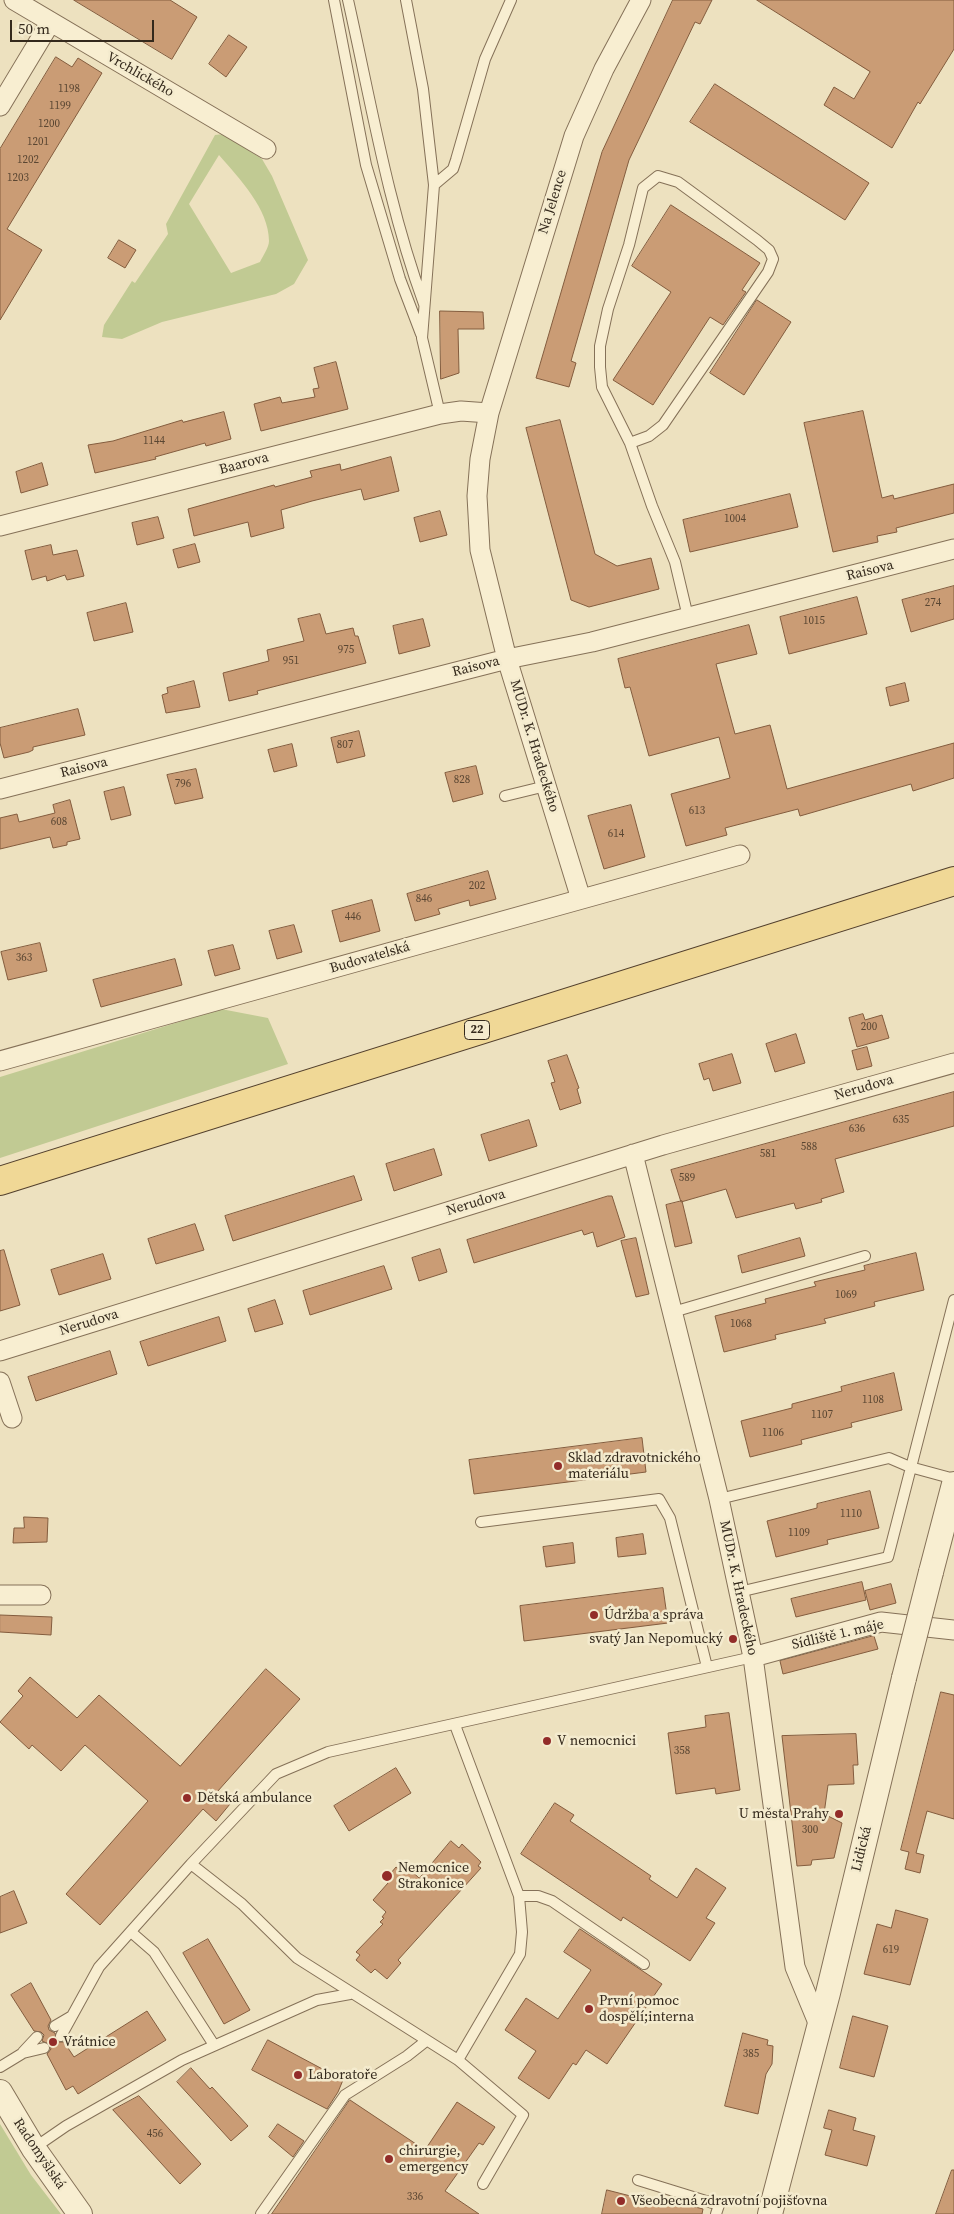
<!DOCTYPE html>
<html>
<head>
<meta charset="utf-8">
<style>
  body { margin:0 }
  #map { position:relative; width:954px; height:2214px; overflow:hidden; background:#ede1bf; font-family:"Source Serif 4",serif }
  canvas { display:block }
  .scale { position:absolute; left:10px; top:20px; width:144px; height:22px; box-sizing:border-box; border:2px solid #34291c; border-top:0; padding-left:6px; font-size:15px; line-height:18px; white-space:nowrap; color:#34291c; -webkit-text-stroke:4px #f4ebce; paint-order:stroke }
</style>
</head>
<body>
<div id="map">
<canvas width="954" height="2214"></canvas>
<div class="scale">50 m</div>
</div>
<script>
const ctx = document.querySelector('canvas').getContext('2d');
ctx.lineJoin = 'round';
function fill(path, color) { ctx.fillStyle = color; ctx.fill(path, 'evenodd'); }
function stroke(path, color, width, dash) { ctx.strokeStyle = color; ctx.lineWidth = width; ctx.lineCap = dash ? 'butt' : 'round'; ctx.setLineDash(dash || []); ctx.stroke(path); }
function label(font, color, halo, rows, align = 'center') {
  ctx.font = font + ' "Source Serif 4",serif'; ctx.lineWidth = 5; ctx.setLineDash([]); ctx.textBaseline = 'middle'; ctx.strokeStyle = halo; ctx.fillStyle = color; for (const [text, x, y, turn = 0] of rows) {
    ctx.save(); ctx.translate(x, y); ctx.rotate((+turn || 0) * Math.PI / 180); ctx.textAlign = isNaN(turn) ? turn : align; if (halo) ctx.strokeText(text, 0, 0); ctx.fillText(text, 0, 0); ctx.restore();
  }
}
const green = new Path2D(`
  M223,134L262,159L272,176L308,260L294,284L276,294L162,322L122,339L102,337L104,325L132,281L135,283L168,234L166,224L215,135ZM219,155C239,178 269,209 269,241C269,247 263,256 260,262L231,273L189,204Z
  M221,1009L268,1018L288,1064L0,1158V1077Z
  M0,2124L31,2175L61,2214H0Z`);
const building = new Path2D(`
  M74,0H170L197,17L172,59Z
  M673,0H712L700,24L695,22L629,160L571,361L576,363L569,387L536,378L602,152Z
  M757,0H954V49L920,104L918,102L892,148L824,105L834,87L854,99L870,72Z
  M229,35L247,47L226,77L209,64Z
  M56,57L72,67L78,58L102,73L7,229L42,250L0,320V149Z
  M715,84L869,183L845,220L690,122Z
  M671,205L760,263L742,290L746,292L723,325L710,317L653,405L613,380L671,292L632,266Z
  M119,240L136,250L125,268L108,258Z
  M757,300L791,322L744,395L710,373Z
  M440,311L483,312L484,329H458L459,373L441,379Z
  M336,362L348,409L261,431L254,404L280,397L282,403L315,397L313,389L319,388L314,368Z
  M863,411L882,498L893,495L894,499L954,484V513L896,528L897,532L877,536L878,542L833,552L804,423Z
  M224,412L231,439L206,446L205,443L155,457L156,459L95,473L88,445L113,441L182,420L183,422Z
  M560,420L595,554L617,566L651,558L659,589L589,607L571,600L526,428Z
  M391,457L399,491L364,500L361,489L312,501L281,510L284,528L251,537L248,522L194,536L188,509L274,485L275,487L312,477L310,471L340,464L341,470Z
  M42,463L48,485L21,493L16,472Z
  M790,494L798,527L690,552L683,520Z
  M440,511L447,535L420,542L414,518Z
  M158,517L164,538L137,545L132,523Z
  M195,544L200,562L178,568L173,550Z
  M51,545L53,555L77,550L84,576L67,580L65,575L47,581L46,576L32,580L25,551Z
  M954,586V619L911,632L902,600Z
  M857,597L867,634L789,654L780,617Z
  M126,603L133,632L94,641L87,613Z
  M320,614L326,634L353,628L355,636H358L366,663L257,691L258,694L229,701L223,673L269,661L267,650L304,641L298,619Z
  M423,619L430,646L399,654L393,626Z
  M749,625L757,654L716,664L735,734L770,725L787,789L954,743V778L913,791L911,784L800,816L798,809L725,828L727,835L686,846L671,794L730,778L719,737L649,756L630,687L625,688L618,659Z
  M194,681L200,707L166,713L162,695L168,693L167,688Z
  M905,683L909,701L890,706L886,688Z
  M78,709L85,735L33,747V750L29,752L4,758L0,743V728Z
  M359,731L365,756L337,763L331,738Z
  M292,744L297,766L274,772L268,750Z
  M476,766L483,794L453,802L445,773Z
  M196,769L203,798L175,804L167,775Z
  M124,787L131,815L111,820L104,792Z
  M70,800L80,839L67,842V845L53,848L50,837L0,849V818L17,814L19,822L55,813L53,805Z
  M631,805L645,857L604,869L588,816Z
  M488,871L496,899L470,906L469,900L438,909L440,914L415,921L407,894Z
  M372,900L380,931L340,942L332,911Z
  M294,925L302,952L277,959L269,931Z
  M40,943L47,971L8,980L1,952Z
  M233,945L240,969L215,976L208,951Z
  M175,959L182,985L101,1007L93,980Z
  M863,1014L865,1020L882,1015L889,1038L857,1047L849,1018Z
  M796,1034L805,1063L775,1072L766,1044Z
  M867,1047L872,1066L857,1070L852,1051Z
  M732,1054L741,1083L713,1091L709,1078L704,1080L699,1064Z
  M567,1055L579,1088L577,1089L581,1103L560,1110L551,1083L555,1082L548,1061Z
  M954,1092V1126L835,1159L844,1192L821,1199L822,1202L796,1209L794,1203L736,1218L726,1189L681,1202L671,1170Z
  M529,1120L537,1146L489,1161L481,1135Z
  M434,1149L442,1175L394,1191L386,1164Z
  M354,1176L362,1200L233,1241L225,1216Z
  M608,1196H612L625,1237L597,1247L593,1232L584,1235L582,1230L474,1263L467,1240Z
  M682,1201L692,1243L675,1247L666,1205Z
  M195,1224L204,1250L156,1264L148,1239Z
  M636,1238L649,1294L636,1297L621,1241Z
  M800,1238L805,1256L742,1273L738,1256Z
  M440,1249L447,1272L419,1281L412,1258Z
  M4,1250L20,1305L0,1311V1251Z
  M916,1253L924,1290L874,1302L875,1306L824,1319L826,1323L775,1335L776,1339L724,1352L715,1316L766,1303L765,1299L816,1286L814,1282L865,1270L864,1266Z
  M103,1254L111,1279L59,1295L51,1270Z
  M384,1266L392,1289L310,1315L303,1291Z
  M275,1300L283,1324L255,1332L248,1309Z
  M219,1317L226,1341L148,1366L140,1342Z
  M110,1351L117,1374L36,1401L28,1377Z
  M894,1373L902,1410L851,1423L852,1427L801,1440L802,1444L750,1457L741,1421L792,1408V1404L842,1391L841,1387Z
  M642,1438L646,1472L474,1494L469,1460Z
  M870,1491L879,1528L827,1540L828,1544L776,1557L767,1521L817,1508V1504Z
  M24,1517L48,1518L47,1542L13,1543L14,1528H24Z
  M643,1534L646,1554L618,1557L616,1538Z
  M573,1543L575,1563L546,1567L543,1547Z
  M862,1582L866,1600L796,1617L791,1599Z
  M891,1584L896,1603L870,1610L865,1591Z
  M663,1588L668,1623L524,1641L520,1606Z
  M0,1615L52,1617L51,1635L0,1632Z
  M874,1636L878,1649L783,1674L780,1661Z
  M266,1669L300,1699L217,1792L230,1804L216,1821L203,1809L100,1925L66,1894L148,1801L85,1745L61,1771L32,1745L29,1749L0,1722L23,1696L18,1691L30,1677L77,1718L99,1695L180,1766Z
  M941,1692L954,1695V1819L927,1811L916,1853L924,1855L920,1873L905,1869L909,1852L901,1850Z
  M729,1713L740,1790L716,1794L715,1788L676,1794L668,1733L706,1727L705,1716Z
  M856,1734L858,1765H853L854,1784L828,1785L824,1814L842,1823L834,1858L812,1860L811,1865L797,1866L782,1736Z
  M396,1768L411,1793L349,1831L334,1806Z
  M555,1803L574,1815L570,1821L651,1876L649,1879L677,1898L696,1868L726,1888L706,1918L715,1923L690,1961L623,1917L621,1921L521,1854Z
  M451,1841L459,1848L462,1844L481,1862L478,1866L481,1868L398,1960L401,1963L387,1979L375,1969L371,1973L356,1960L360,1955L356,1952L383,1924L380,1922L384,1918L382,1917L386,1912L373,1900L388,1883L385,1880L396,1867L400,1870L405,1865L419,1878Z
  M14,1891L27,1923L0,1933V1897Z
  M896,1910L928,1919L910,1985L864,1974L877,1924L891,1928Z
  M580,1929L662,1984L607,2064L586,2050L576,2065L573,2063L549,2099L518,2078L536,2051L505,2030L526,1998L558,2019L591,1970L564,1952Z
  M208,1939L250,2010L224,2024L183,1953Z
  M31,1983L51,2020L48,2026L49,2030L55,2033L57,2042H64L74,2057L147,2011L166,2040L78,2094L73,2086L66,2090L47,2054L51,2049L49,2044L42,2041L44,2035L41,2032L34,2031L11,1995Z
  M853,2016L888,2026L874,2077L840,2068Z
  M743,2033L768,2040L767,2045L773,2046L772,2064L766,2074L758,2114L725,2106Z
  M268,2040L343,2080L338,2092L327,2109L252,2070Z
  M191,2068L210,2089L212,2087L248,2126L231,2141L177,2082Z
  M139,2096L201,2164L180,2184L113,2110Z
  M350,2100L425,2150L457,2102L495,2127L483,2145L479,2143L445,2191L479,2214H272Z
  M829,2110L856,2118L853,2130L875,2136L867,2166L825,2155L832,2130L824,2128Z
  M278,2124L304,2141L293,2157L269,2137Z
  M952,2170H954V2214H936Z
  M607,2190L654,2202L656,2197L703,2209L702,2214H602Z`);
const service = new Path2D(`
  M334,0L366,165L400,279L421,334
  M348,0C371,102 388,206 424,304
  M406,0L423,89L434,185L422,338L440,414
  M434,185L453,169L456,160L485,59L511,0
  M630,443L649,436L663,425L768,272L773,259L769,250L757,240L678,182L658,176L643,188L629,245L608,309L600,346V367L602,387L630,443L652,506L675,562L688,617
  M505,796L546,786
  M673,1312L865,1256
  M719,1499L889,1458L910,1467L954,1479
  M481,1522L659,1499L670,1518L707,1667
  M739,1592L888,1557L954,1300
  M455,1725L519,1896L522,1932L520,1954L458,2060
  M191,1864L242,1904L297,1958L458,2060L523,2115L483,2184
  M519,1896H538L552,1901L644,1964
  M131,1932L154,1952L214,2045
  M55,2026L72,2016
  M61,2036L99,1967L191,1864L276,1774L328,1752L753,1657
  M23,2052L37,2037
  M0,2067L23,2053L44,2048
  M34,2148L66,2126L182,2060L317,2000L350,1994
  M638,2180L719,2205L716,2214
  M261,2214L345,2095L407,2056L426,2041`);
const minor = new Path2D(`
  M14,0L266,149
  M0,106L50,23
  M0,526L440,414L461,411L489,413
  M0,789L507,659L592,642L954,549
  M581,899L507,659L480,550L477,496L480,459L489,413L574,136L604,69L641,0
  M0,1061L740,855
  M633,1154L719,1499L753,1657L795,1967L819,2025
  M0,1351L663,1145L954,1063
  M0,1382L12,1418
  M0,1595H41
  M753,1657L881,1622L954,1630`);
const tertiary = new Path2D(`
  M931,1572L954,1484
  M0,2092L34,2149L80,2214
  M770,2214L828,1993L904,1678`);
const primary = new Path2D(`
  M0,1181L954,881`);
const tertiaryBridge = new Path2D(`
  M904,1678L931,1572`);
const markers = [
  [558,1466,5,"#922c29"],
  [594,1615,5,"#922c29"],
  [733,1639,5,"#922c29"],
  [547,1741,5,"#922c29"],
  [187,1798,5,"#922c29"],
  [839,1814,5,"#922c29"],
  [387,1876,6,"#922c29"],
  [589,2009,5,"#922c29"],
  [53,2042,5,"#922c29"],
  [298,2075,5,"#922c29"],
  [389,2159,5,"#922c29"],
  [621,2201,5,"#922c29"]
];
const numberNames = [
  ["1198",69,89],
  ["1199",60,106],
  ["1200",49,124],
  ["1201",38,142],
  ["1202",28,160],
  ["1203",18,178],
  ["1144",154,441],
  ["1004",735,519],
  ["274",933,603],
  ["1015",814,621],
  ["975",346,650],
  ["951",291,661],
  ["807",345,745],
  ["828",462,780],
  ["796",183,784],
  ["613",697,811],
  ["608",59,822],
  ["614",616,834],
  ["202",477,886],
  ["846",424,899],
  ["446",353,917],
  ["363",24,958],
  ["200",869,1027],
  ["635",901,1120],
  ["636",857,1129],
  ["588",809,1147],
  ["581",768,1154],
  ["589",687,1178],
  ["1069",846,1295],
  ["1068",741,1324],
  ["1108",873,1400],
  ["1107",822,1415],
  ["1106",773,1433],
  ["1110",851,1514],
  ["1109",799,1533],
  ["358",682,1751],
  ["300",810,1830],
  ["619",891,1950],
  ["385",751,2054],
  ["456",155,2134],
  ["336",415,2197]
];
const shields = [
  [477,1030,25]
];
const shieldNames = [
  ["22",477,1030]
];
const streetNames = [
  ["Vrchlického",140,75,30],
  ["Na Jelence",553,202,-73],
  ["Baarova",244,464,-15],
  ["Raisova",870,571,-14],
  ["Raisova",476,667,-14],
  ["MUDr. K. Hradeckého",534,746,73],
  ["Raisova",84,768,-14],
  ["Budovatelská",370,958,-16],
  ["Nerudova",864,1088,-16],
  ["Nerudova",476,1203,-17],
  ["Nerudova",89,1323,-17],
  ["MUDr. K. Hradeckého",738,1588,78],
  ["Sídliště 1. máje",838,1635,-13],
  ["Lidická",862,1849,-76],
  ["Radomyšlská",39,2154,56]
];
const poiNames = [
  ["Sklad zdravotnického",568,1458],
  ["materiálu",568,1474],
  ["Údržba a správa",604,1615],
  ["svatý Jan Nepomucký",723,1639,"right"],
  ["V nemocnici",557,1741],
  ["Dětská ambulance",197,1798],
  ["U města Prahy",829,1814,"right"],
  ["Nemocnice",398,1868],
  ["Strakonice",398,1884],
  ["První pomoc",599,2001],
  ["dospělí;interna",599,2017],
  ["Vrátnice",63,2042],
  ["Laboratoře",308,2075],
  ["chirurgie,",399,2151],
  ["emergency",399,2167],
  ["Všeobecná zdravotní pojišťovna",631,2201]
];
fill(green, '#c1ca93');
fill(building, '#ca9c75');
stroke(building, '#835c3e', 1);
stroke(service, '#857158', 12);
stroke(minor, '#857158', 21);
stroke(tertiary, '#857158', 26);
stroke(primary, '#523f2c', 30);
stroke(service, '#f8eed1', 10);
stroke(minor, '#f8eed1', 19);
stroke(tertiary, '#f8eed1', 24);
stroke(primary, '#f0d896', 28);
stroke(tertiaryBridge, '#857158', 26, []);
stroke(tertiaryBridge, '#f8eed1', 24);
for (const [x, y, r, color] of markers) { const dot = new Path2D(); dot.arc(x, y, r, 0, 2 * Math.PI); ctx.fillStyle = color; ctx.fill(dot); stroke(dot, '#f4ebce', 2); }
label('11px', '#5a4632', null, numberNames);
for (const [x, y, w] of shields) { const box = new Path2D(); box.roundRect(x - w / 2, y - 9.5, w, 19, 4); ctx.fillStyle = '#f4ebce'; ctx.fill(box); stroke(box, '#34291c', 1); }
label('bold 12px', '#34291c', null, shieldNames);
label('14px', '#34291c', '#f4ebce', streetNames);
label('14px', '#34291c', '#f4ebce', poiNames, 'left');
</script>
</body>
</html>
